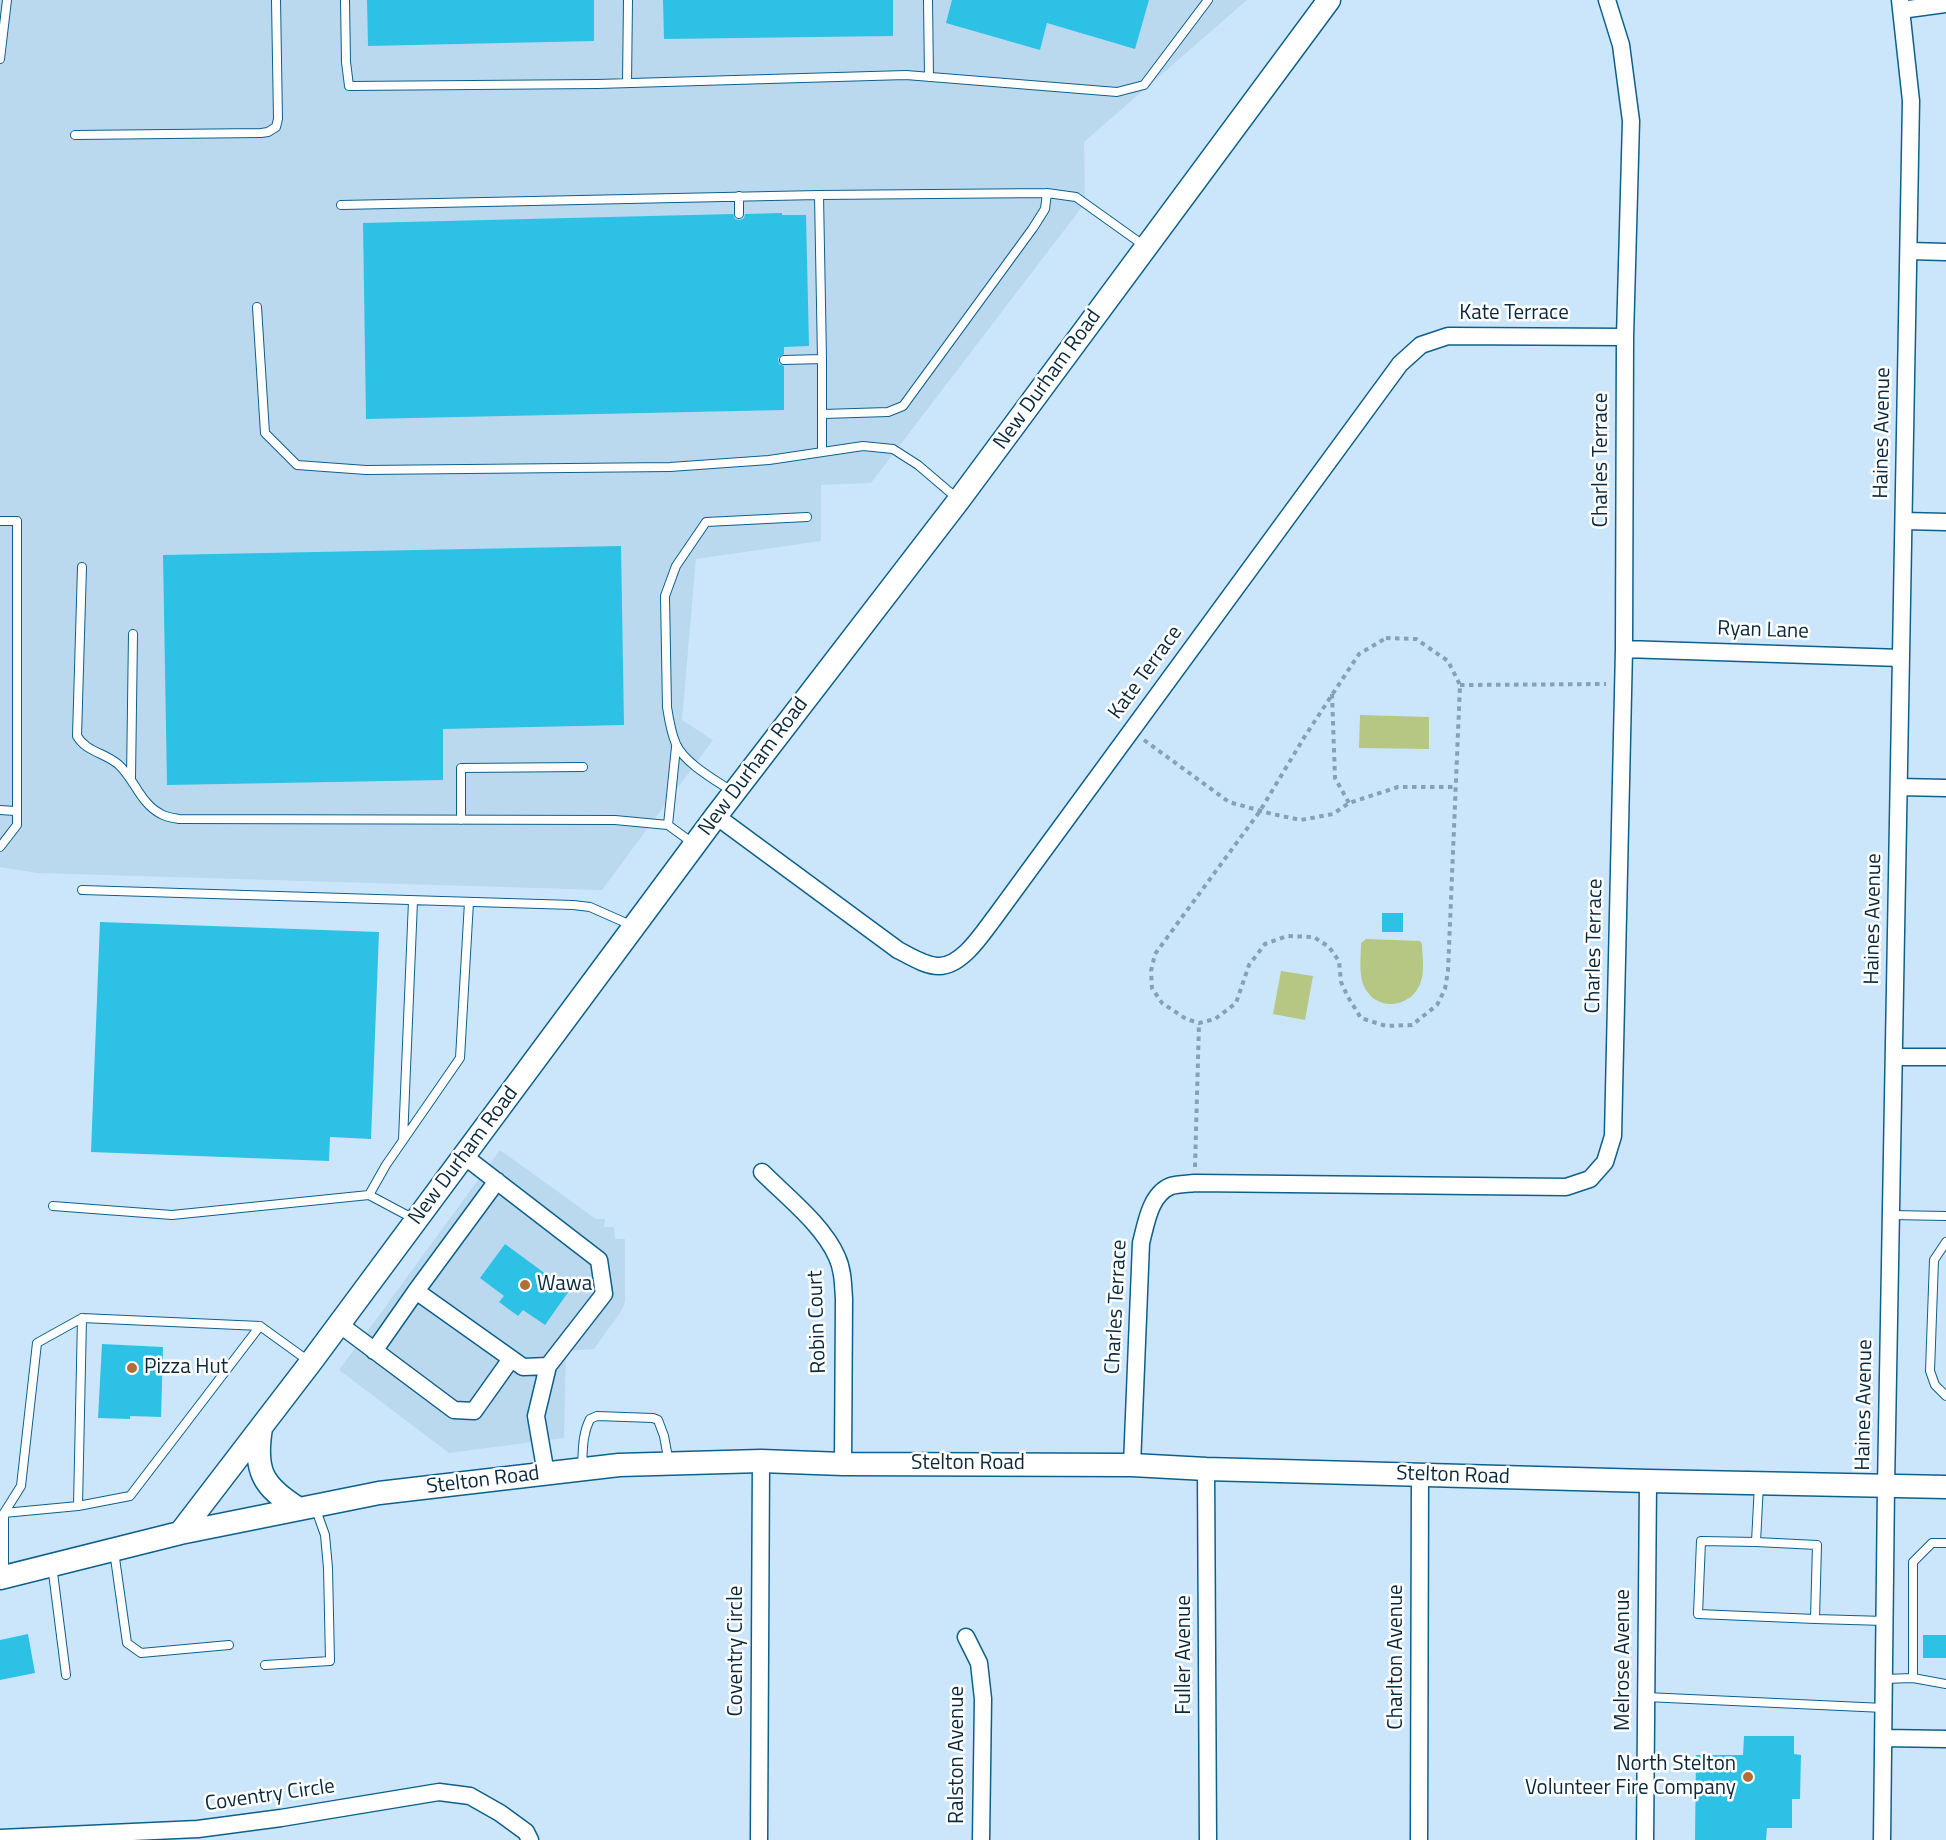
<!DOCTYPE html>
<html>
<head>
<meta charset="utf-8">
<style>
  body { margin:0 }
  canvas { display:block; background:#cbe6fb }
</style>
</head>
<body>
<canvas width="1946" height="1840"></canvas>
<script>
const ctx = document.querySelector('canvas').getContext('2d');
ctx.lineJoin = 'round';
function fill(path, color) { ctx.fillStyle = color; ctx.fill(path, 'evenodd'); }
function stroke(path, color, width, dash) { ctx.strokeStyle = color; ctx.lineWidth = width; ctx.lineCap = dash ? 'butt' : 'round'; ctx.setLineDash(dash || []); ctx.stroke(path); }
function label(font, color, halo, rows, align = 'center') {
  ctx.font = font + ' "Titillium Web",sans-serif'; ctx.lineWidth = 5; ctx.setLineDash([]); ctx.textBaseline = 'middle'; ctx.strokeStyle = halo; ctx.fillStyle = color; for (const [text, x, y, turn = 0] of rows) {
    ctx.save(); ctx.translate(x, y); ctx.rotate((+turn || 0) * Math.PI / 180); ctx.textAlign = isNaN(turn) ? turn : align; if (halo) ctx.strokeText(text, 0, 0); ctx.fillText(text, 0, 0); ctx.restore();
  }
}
const built = new Path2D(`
  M0,0H1247L1084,142L1085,203L871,483L821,485V541L696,559L682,720L713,740L602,890L37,873L0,867Z
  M500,1150L596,1219H605L604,1227H614L615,1239H625V1301L622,1310L594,1349L566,1351L564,1438L449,1453L339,1370Z`);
const green = new Path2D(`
  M1360,715L1429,717V749L1359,748Z
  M1366,939L1420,941L1422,944C1422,955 1425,970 1421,981C1414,1006 1380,1013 1366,990C1358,978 1361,957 1361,943Z
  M1281,971L1313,976L1305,1020L1273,1014Z`);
const building = new Path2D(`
  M367,0H594V41L368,46Z
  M663,0H893V36L664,39Z
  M952,0H1149L1135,49L1047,23L1040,50L946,23Z
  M782,213V215H806L809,346L784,347V354L778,358L779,364L784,366V410L366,419L363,223L733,214L735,219L740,220L744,218L745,214Z
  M621,546L624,725L443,729V780L167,785L163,555Z
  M1382,913H1403V932H1382Z
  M100,922L379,932L371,1139L330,1137L329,1161L91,1152Z
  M505,1244L569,1291L545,1325L523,1310L518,1316L499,1302L504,1296L480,1278Z
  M102,1344L163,1347L161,1417L130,1416V1419L98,1418Z
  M28,1634L35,1673L0,1680V1640Z
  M1923,1635H1946V1658H1923Z
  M1744,1736H1794V1754L1801,1755L1800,1799H1792V1828H1767L1766,1840H1695L1696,1755H1743Z`);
const path = new Path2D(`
  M1386,638L1416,639L1448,661L1460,685L1448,971L1445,989L1437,1005L1412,1025L1386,1026L1361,1018L1348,997L1341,982L1339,961L1329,947L1314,937L1287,936L1265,944L1249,965L1236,1003L1215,1019L1199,1023L1186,1019L1162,1003L1152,988L1151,971L1155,954L1260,811L1305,736L1359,654Z
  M1460,685L1606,684
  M1332,694L1335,778L1349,803
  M1144,740L1229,802L1272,814L1301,820L1333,814L1349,803L1398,787H1454
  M1195,1167L1199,1023`);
const lane = new Path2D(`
  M345,0L346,62L349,86L597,84L906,75L1117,92L1144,85L1208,0
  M928,0L929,77
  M0,59L7,0
  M627,83L628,0
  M75,135L261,133L268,132L276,127L278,119L276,0
  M819,195L1047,193L1076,197L1146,247
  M739,196V214
  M341,205L819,195L822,359V451
  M257,307L265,433L297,465L366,470L670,467L769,460L863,446L893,449L918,465L959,500
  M784,360L822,359
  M823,414L888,412L903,406L1033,228L1045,209L1047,193
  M0,521H17V825L0,847
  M82,567L77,736C86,752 106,753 119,765C135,780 140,803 161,814C166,817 173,818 179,819L615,820L668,825L694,844
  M131,778L133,634
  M733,792C717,781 684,763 676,744C671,733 669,720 667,707L665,596L676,566L706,522L807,517
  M0,810L15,811
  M461,820V768L583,767
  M668,825L676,747
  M82,890L573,905L590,907L633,926
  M403,1140L413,901
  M53,1206L172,1215L369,1195
  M1891,1215L1946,1216
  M416,1220L369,1195L386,1165L460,1058L469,902
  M1946,1242L1934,1260L1930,1371L1935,1385L1946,1396
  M582,1468C583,1450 582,1435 590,1419L597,1416L653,1418L658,1420L664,1436L669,1463
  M78,1506L82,1318L260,1326L310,1362
  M4,1513L78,1506L130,1496L260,1326
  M1756,1542L1817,1545L1815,1619L1698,1614L1701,1541L1756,1542L1759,1484
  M114,1551L127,1643L141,1653L229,1645
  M52,1565L66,1675
  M4,1577V1513L21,1486L37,1343L82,1318
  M1815,1619L1885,1621
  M265,1665L330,1661L328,1568L325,1535L315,1507
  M1913,1678V1562L1932,1543H1946
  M1884,1679L1913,1678L1946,1684
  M1646,1697L1884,1708`);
const street = new Path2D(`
  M1901,10L1946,4
  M1909,251L1946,252
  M1904,521L1946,522
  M1624,649L1901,658
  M1899,787L1946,788
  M716,816L898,950C910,956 925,966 939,966C962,966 982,934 995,917L1400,364L1421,345L1448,336L1625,337
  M1894,1057H1946
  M464,1156L599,1260L604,1294L548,1366L536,1416L546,1474
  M762,1172C787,1197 823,1225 837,1257C843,1270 843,1284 844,1299L843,1464
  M416,1291L523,1367L548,1366
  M339,1324L454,1410L474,1411L511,1359
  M374,1351L416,1291L497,1181
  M1132,1465L1141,1243C1146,1224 1150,1194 1171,1186C1178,1184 1187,1184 1195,1183L1566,1187L1590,1179L1605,1162L1613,1136L1624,649L1625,337L1631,121L1621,45L1607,0
  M1206,1469L1208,1840
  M966,1637L979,1663L983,1699L981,1840
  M1884,1738L1946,1739
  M0,1838L198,1829L281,1818L439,1792L470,1796L500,1813L526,1832L530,1840
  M759,1840L761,1461
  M1419,1840L1420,1475
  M1645,1840L1648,1481
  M1882,1840L1886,1486L1911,101L1900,0`);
const secondary = new Path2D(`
  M261,1428C254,1471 262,1486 299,1509
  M180,1533L311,1362L716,816L959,500L1329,0
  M0,1578L180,1533L379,1493L619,1465L761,1461L843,1464L1132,1465L1206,1469L1648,1481L1946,1487`);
const markers = [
  [525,1285,6,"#af6f37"],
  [132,1368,6,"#af6f37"],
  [1748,1777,6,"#af6f37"]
];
const streetNames = [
  ["Kate Terrace",1514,314],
  ["New Durham Road",1048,380,-54],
  ["Haines Avenue",1883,433,-89],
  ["Charles Terrace",1602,460,-90],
  ["Ryan Lane",1763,631,2],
  ["Kate Terrace",1146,673,-54],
  ["New Durham Road",754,767,-53],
  ["Haines Avenue",1874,919,-89],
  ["Charles Terrace",1595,946,-89],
  ["New Durham Road",464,1156,-53],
  ["Charles Terrace",1117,1307,-87],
  ["Robin Court",818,1322,-92],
  ["Haines Avenue",1865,1405,-89],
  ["Stelton Road",968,1464],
  ["Stelton Road",1453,1476,2],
  ["Stelton Road",483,1481,-7],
  ["Coventry Circle",737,1651,-90],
  ["Fuller Avenue",1185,1655,-90],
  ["Charlton Avenue",1397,1657,-90],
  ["Melrose Avenue",1624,1660,-90],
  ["Ralston Avenue",958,1755,-90],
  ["Coventry Circle",270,1796,-8]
];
const poiNames = [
  ["Wawa",537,1285],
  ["Pizza Hut",144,1368],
  ["North Stelton",1736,1765,"right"],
  ["Volunteer Fire Company",1736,1789,"right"]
];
fill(built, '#bad9ef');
fill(green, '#b6c683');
fill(building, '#2ec1e6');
stroke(lane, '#0e608c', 10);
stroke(street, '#0e608c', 19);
stroke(secondary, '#0e608c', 25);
stroke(path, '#84a1b5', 4, [4.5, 4.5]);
stroke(lane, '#fff', 8);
stroke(street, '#fff', 16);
stroke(secondary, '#fff', 22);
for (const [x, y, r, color] of markers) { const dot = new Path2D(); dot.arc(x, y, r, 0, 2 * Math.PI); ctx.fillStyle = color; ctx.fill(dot); stroke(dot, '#fff', 2); }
label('21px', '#09283b', '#fff', streetNames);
label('21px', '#09283b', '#fff', poiNames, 'left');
</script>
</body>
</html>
